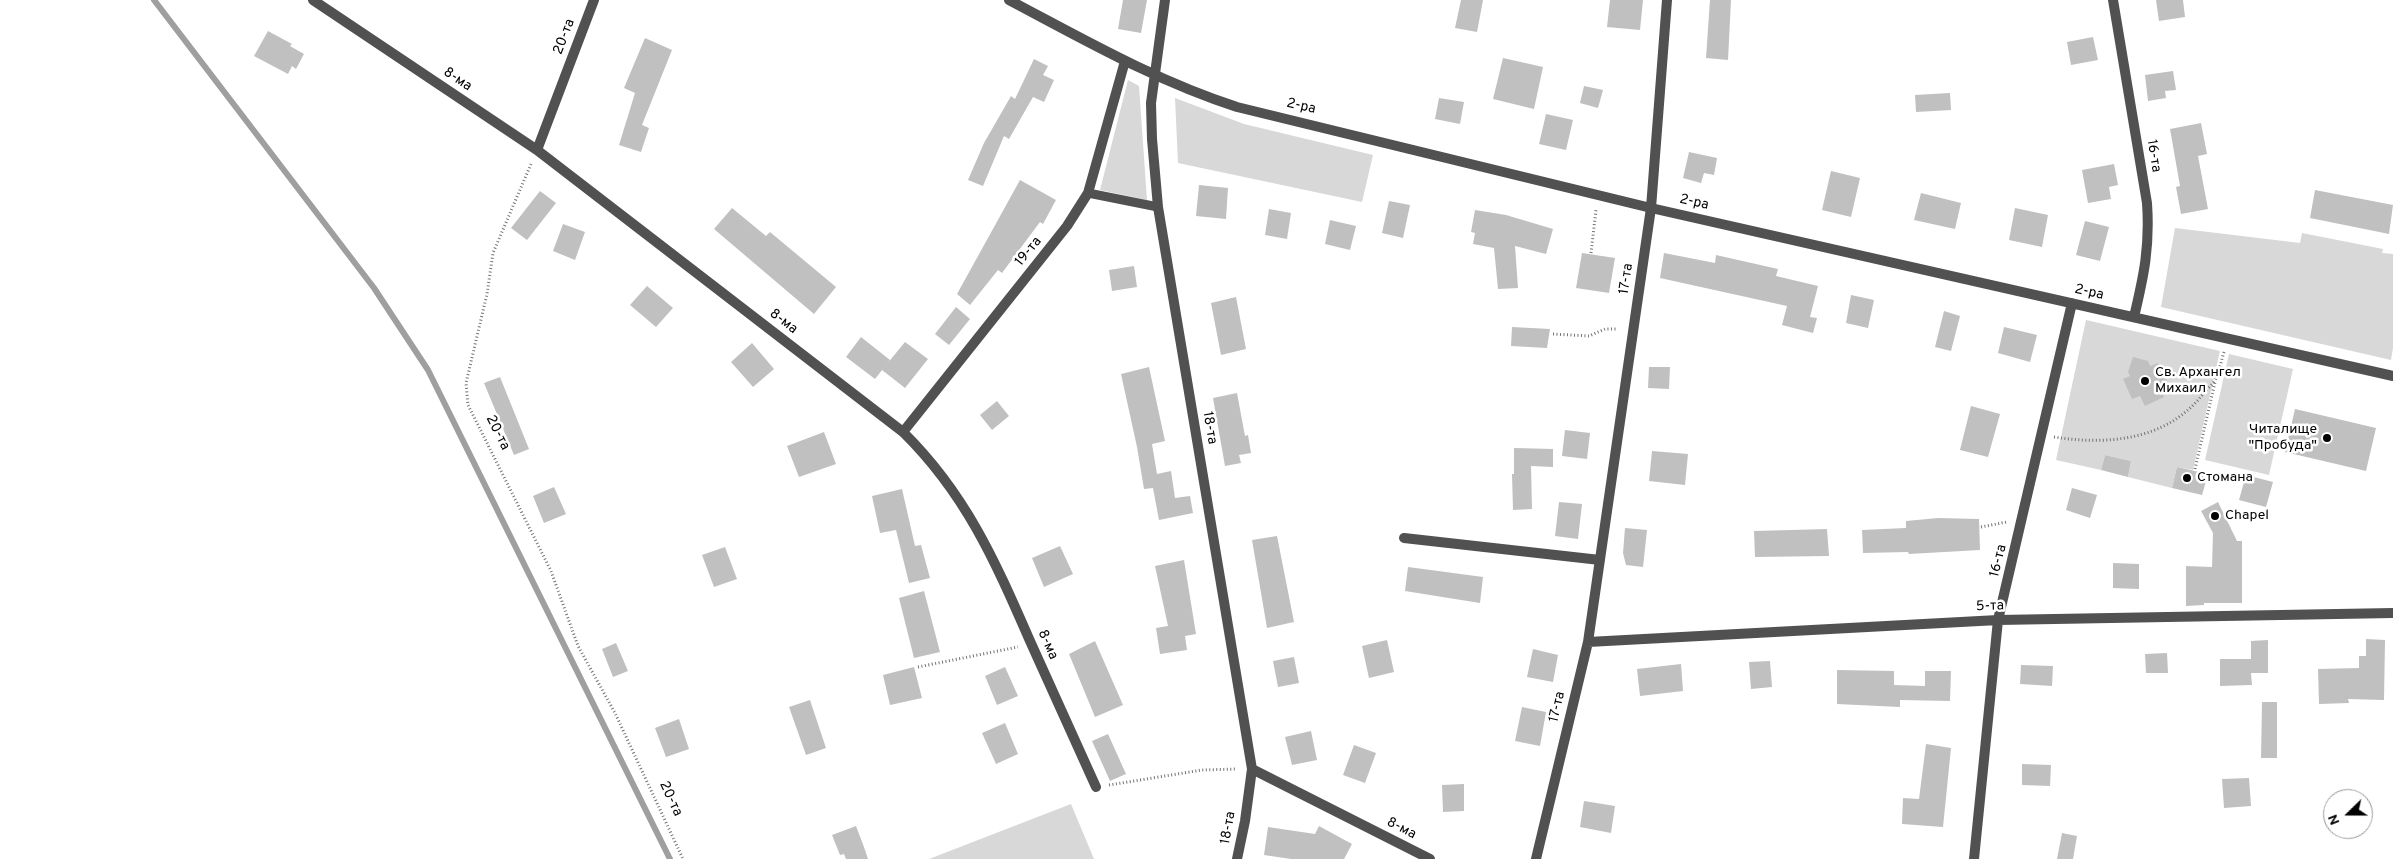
<!DOCTYPE html>
<html>
<head>
<meta charset="utf-8">
<style>
  body { margin:0 }
  #map { position:relative; width:2393px; height:859px; overflow:hidden; background:#fff; font-family:Overpass,sans-serif }
  canvas { display:block }
  .north { position:absolute; left:2323px; top:789px; width:50px; height:50px; box-sizing:border-box; background:#fff; border:1px solid #999; border-radius:50%; rotate:248deg; font-size:14px; font-weight:700; line-height:20px; text-align:center; color:#000 }
  .north::after { content:''; display:block; margin:auto; width:18px; height:22px; background:#000; clip-path:polygon(50% 0,100% 100%,50% 72%,0 100%) }
</style>
</head>
<body>
<div id="map">
<canvas width="2393" height="859"></canvas>
<div class="north">N</div>
</div>
<script>
const ctx = document.querySelector('canvas').getContext('2d');
ctx.lineJoin = 'round';
function fill(path, color) { ctx.fillStyle = color; ctx.fill(path, 'evenodd'); }
function stroke(path, color, width, dash) { ctx.strokeStyle = color; ctx.lineWidth = width; ctx.lineCap = dash ? 'butt' : 'round'; ctx.setLineDash(dash || []); ctx.stroke(path); }
function label(font, color, halo, rows, align = 'center') {
  ctx.font = font + ' Overpass,sans-serif'; ctx.lineWidth = 5; ctx.setLineDash([]); ctx.textBaseline = 'middle'; ctx.strokeStyle = halo; ctx.fillStyle = color; for (const [text, x, y, turn = 0] of rows) {
    ctx.save(); ctx.translate(x, y); ctx.rotate((+turn || 0) * Math.PI / 180); ctx.textAlign = isNaN(turn) ? turn : align; if (halo) ctx.strokeText(text, 0, 0); ctx.fillText(text, 0, 0); ctx.restore();
  }
}
const green = new Path2D(`
  M1128,80L1139,86L1147,200L1100,190Z
  M1175,98L1244,124L1373,155L1362,202L1178,163Z
  M2175,228L2300,243L2302,233L2383,249L2382,253L2393,254V348L2391,360L2161,307Z
  M2086,320L2220,351L2193,470L2177,467L2172,488L2128,477L2131,461L2105,455L2101,470L2056,460Z
  M2229,354L2293,369L2269,475L2205,460Z
  M1071,804L1094,859H929Z`);
const stream = new Path2D(`
  M154,0L374,288L428,370L670,859`);
const building = new Path2D(`
  M1123,0H1147L1141,33L1118,29Z
  M1461,0H1483L1477,32L1455,28Z
  M1610,0H1643L1640,30L1607,27Z
  M1710,0H1731L1728,60L1706,58Z
  M2156,0H2183L2185,17L2159,21Z
  M268,31L292,44L290,46L304,54L296,69L292,66L288,74L254,56Z
  M2093,37L2098,60L2071,65L2067,42Z
  M645,38L672,50L642,125L649,128L641,152L619,145L635,93L624,88Z
  M1503,58L1543,67L1534,109L1493,99Z
  M1034,59L1048,66L1043,75L1054,80L1044,102L1033,97L1009,139L1004,136L983,186L968,180L984,143L1011,96L1015,99Z
  M2173,71L2176,90L2165,91L2166,98L2148,101L2145,75Z
  M1584,86L1603,90L1598,108L1580,103Z
  M1950,93L1951,110L1916,112L1915,95Z
  M1439,98L1464,102L1460,124L1435,119Z
  M1546,114L1573,120L1566,150L1539,144Z
  M2201,123L2207,154L2198,156L2208,209L2181,214L2176,187L2180,186L2170,129Z
  M1689,152L1717,158L1714,175L1704,173L1701,183L1683,178Z
  M2114,164L2118,185L2109,187L2111,199L2088,203L2082,170Z
  M1831,171L1860,178L1851,217L1822,210Z
  M1020,180L1056,200L1043,224L1040,222L1002,273L998,270L970,305L957,294Z
  M1199,185L1228,188L1226,219L1196,216Z
  M2315,190L2393,205L2389,234L2310,218Z
  M540,191L556,203L527,240L511,228Z
  M1921,193L1961,203L1955,229L1914,220Z
  M1389,201L1410,205L1403,238L1382,233Z
  M732,208L766,236L770,232L836,287L814,314L714,229Z
  M2015,208L2048,215L2042,247L2009,240Z
  M1269,209L1291,213L1287,239L1265,235Z
  M1475,210L1506,215L1553,229L1546,254L1515,246L1518,288L1498,289L1494,248L1473,244L1475,233L1471,232Z
  M1330,220L1356,226L1350,250L1325,244Z
  M2085,221L2109,227L2100,261L2076,255Z
  M563,224L585,232L575,260L553,251Z
  M1582,253L1615,258L1609,293L1576,288Z
  M1664,253L1715,263L1716,255L1778,269L1776,276L1818,286L1810,317L1817,318L1813,333L1782,325L1787,306L1660,278Z
  M1134,266L1137,287L1112,291L1109,270Z
  M647,286L673,308L656,327L630,305Z
  M1851,295L1874,300L1868,328L1846,323Z
  M1236,297L1246,349L1221,355L1211,303Z
  M956,307L970,319L949,345L935,334Z
  M1944,311L1960,316L1951,351L1935,347Z
  M1512,327L1550,329L1547,348L1511,346Z
  M2004,327L2037,335L2030,362L1998,353Z
  M861,337L890,360L875,379L846,357Z
  M905,342L928,359L905,388L882,370Z
  M752,343L774,369L753,387L731,362Z
  M2133,357L2148,361L2150,366L2158,363L2168,383L2160,387L2164,397L2145,406L2140,396L2132,399L2123,379L2130,376L2128,372Z
  M1149,367L1165,441L1152,444L1157,474L1171,471L1175,498L1190,496L1193,513L1159,520L1153,488L1144,489L1137,447L1121,374Z
  M1649,367H1670L1669,389L1648,388Z
  M500,377L529,449L514,455L484,383Z
  M1237,393L1245,436L1248,435L1251,453L1239,455L1241,463L1225,466L1213,398Z
  M997,401L1009,416L992,430L980,415Z
  M1971,406L2000,414L1988,457L1960,450Z
  M2295,409L2376,428L2366,471L2285,452Z
  M1565,430L1590,433L1587,459L1562,456Z
  M824,432L836,464L799,477L787,446Z
  M1514,448L1553,449V467L1531,466L1532,509L1513,510L1512,474H1514Z
  M1652,451L1688,454L1685,485L1649,481Z
  M2105,455L2131,461L2128,477L2101,470Z
  M2177,467L2208,474L2202,495L2172,488Z
  M2246,475L2273,482L2266,507L2239,500Z
  M554,487L566,514L544,523L533,496Z
  M2072,488L2097,495L2090,518L2066,510Z
  M902,489L915,546L921,545L930,578L909,583L896,530L880,533L872,496Z
  M1559,502L1582,504L1578,539L1555,536Z
  M2218,502L2237,541H2242V603H2204V605L2186,606V566L2212,567L2213,533L2201,511Z
  M1938,518L1979,519L1980,550L1909,554L1908,552L1863,553L1862,530L1906,528V521Z
  M1625,528L1647,530L1643,567L1626,565L1623,553Z
  M1827,529L1829,556L1755,557L1754,531Z
  M1277,536L1294,622L1267,628L1252,540Z
  M1060,546L1073,574L1044,587L1032,558Z
  M725,547L737,579L714,587L702,555Z
  M1184,560L1196,634L1185,636L1187,650L1160,654L1156,628L1168,626L1155,566Z
  M2113,563L2139,564V589L2113,588Z
  M1408,567L1483,577L1480,603L1405,591Z
  M924,591L940,652L914,658L899,598Z
  M2366,639L2385,640L2384,700L2348,699L2349,703L2319,704L2318,669L2359,668V656H2366Z
  M1387,640L1394,672L1369,678L1362,646Z
  M2268,640V673H2251L2252,685L2220,686V659H2251V672V641Z
  M1095,641L1123,705L1095,717L1069,654Z
  M616,643L628,671L613,677L602,649Z
  M1533,649L1558,655L1553,682L1527,677Z
  M2167,653L2168,673H2146L2145,654Z
  M1294,657L1299,683L1278,687L1273,661Z
  M1770,661L1772,687L1751,689L1749,662Z
  M1681,664L1683,691L1640,696L1637,669Z
  M2021,665L2053,666L2052,686L2020,684Z
  M914,667L922,698L890,705L883,675Z
  M1005,667L1018,696L997,705L985,676Z
  M1837,670L1894,671V685L1925,686V671H1951L1950,701L1900,700V707L1837,704Z
  M810,700L826,748L806,755L789,707Z
  M2262,702H2277V758H2261Z
  M1522,707L1546,712L1540,746L1515,741Z
  M679,719L689,749L666,757L655,728Z
  M1005,723L1018,754L996,764L982,733Z
  M1311,731L1317,760L1292,765L1285,737Z
  M1108,734L1126,774L1110,781L1092,741Z
  M1926,744L1951,748L1943,827L1902,824L1903,798L1919,799Z
  M1354,745L1376,753L1365,783L1343,775Z
  M2022,764L2051,765L2050,786L2022,785Z
  M2249,778L2251,806L2224,808L2222,779Z
  M1464,784V811L1443,812L1442,785Z
  M1584,801L1615,806L1611,833L1580,827Z
  M856,826L864,847L868,859H846L844,854L840,855L832,835Z
  M1319,826L1352,844L1344,859H1291L1264,855L1268,827L1315,834Z
  M2062,833L2077,836L2073,859H2057Z`);
const path = new Path2D(`
  M531,164L493,253L487,294L466,383L468,405L551,571L578,646L615,713L683,859
  M1591,253L1596,210
  M1553,334L1589,336L1605,329H1618
  M2054,437C2106,445 2162,441 2199,399C2204,392 2213,385 2216,378C2220,370 2221,361 2224,352
  M2195,469L2215,382
  M1981,527L2007,522
  M918,667L1018,647
  M1109,785L1202,770L1237,769`);
const service = new Path2D(`
  M1088,193L1158,207`);
const minor = new Path2D(`
  M313,0L537,150L903,432C966,494 995,561 1030,641C1052,690 1074,738 1096,787
  M1009,0C1083,39 1156,81 1237,107L1651,208L2393,376
  M1165,0L1151,103L1152,139L1158,207L1252,769L1245,821L1237,859
  M2113,0L2147,203C2150,247 2144,275 2134,317
  M537,150L594,0
  M903,432L1067,226L1088,193L1125,61
  M1404,538L1600,560
  M1588,642L1998,620L2393,613
  M1252,769L1430,859
  M1536,859L1588,642L1651,208L1667,0
  M1974,859L1998,620L2072,303`);
const markers = [
  [2145,381,5,"#000"],
  [2327,438,5,"#000"],
  [2187,478,5,"#000"],
  [2215,516,5,"#000"]
];
const streetNames = [
  ["20-та",565,37,-69],
  ["8-ма",457,80,34],
  ["2-ра",1301,107,13],
  ["16-та",2153,156,81],
  ["2-ра",1694,203,13],
  ["19-та",1029,252,-51],
  ["17-та",1627,279,-82],
  ["2-ра",2089,293,13],
  ["8-ма",783,322,38],
  ["18-та",1209,428,80],
  ["20-та",497,433,63],
  ["16-та",1999,561,-76],
  ["5-та",1990,607,-2],
  ["8-ма",1047,645,66],
  ["17-та",1558,707,-77],
  ["20-та",670,799,65],
  ["18-та",1229,828,-80],
  ["8-ма",1401,829,27]
];
const poiNames = [
  ["Св. Архангел",2155,373],
  ["Михаил",2155,389],
  ["Читалище",2317,430,"right"],
  ["\"Пробуда\"",2317,446,"right"],
  ["Стомана",2197,478],
  ["Chapel",2225,516]
];
fill(green, '#d8d8d8');
stroke(stream, '#9f9f9f', 6);
fill(building, '#c0c0c0');
stroke(path, '#737373', 3, [1, 2.5]);
stroke(service, '#515151', 9);
stroke(minor, '#515151', 10);
for (const [x, y, r, color] of markers) { const dot = new Path2D(); dot.arc(x, y, r, 0, 2 * Math.PI); ctx.fillStyle = color; ctx.fill(dot); stroke(dot, '#fff', 2); }
label('14px', '#000', '#fff', streetNames);
label('14px', '#000', '#fff', poiNames, 'left');
</script>
</body>
</html>
